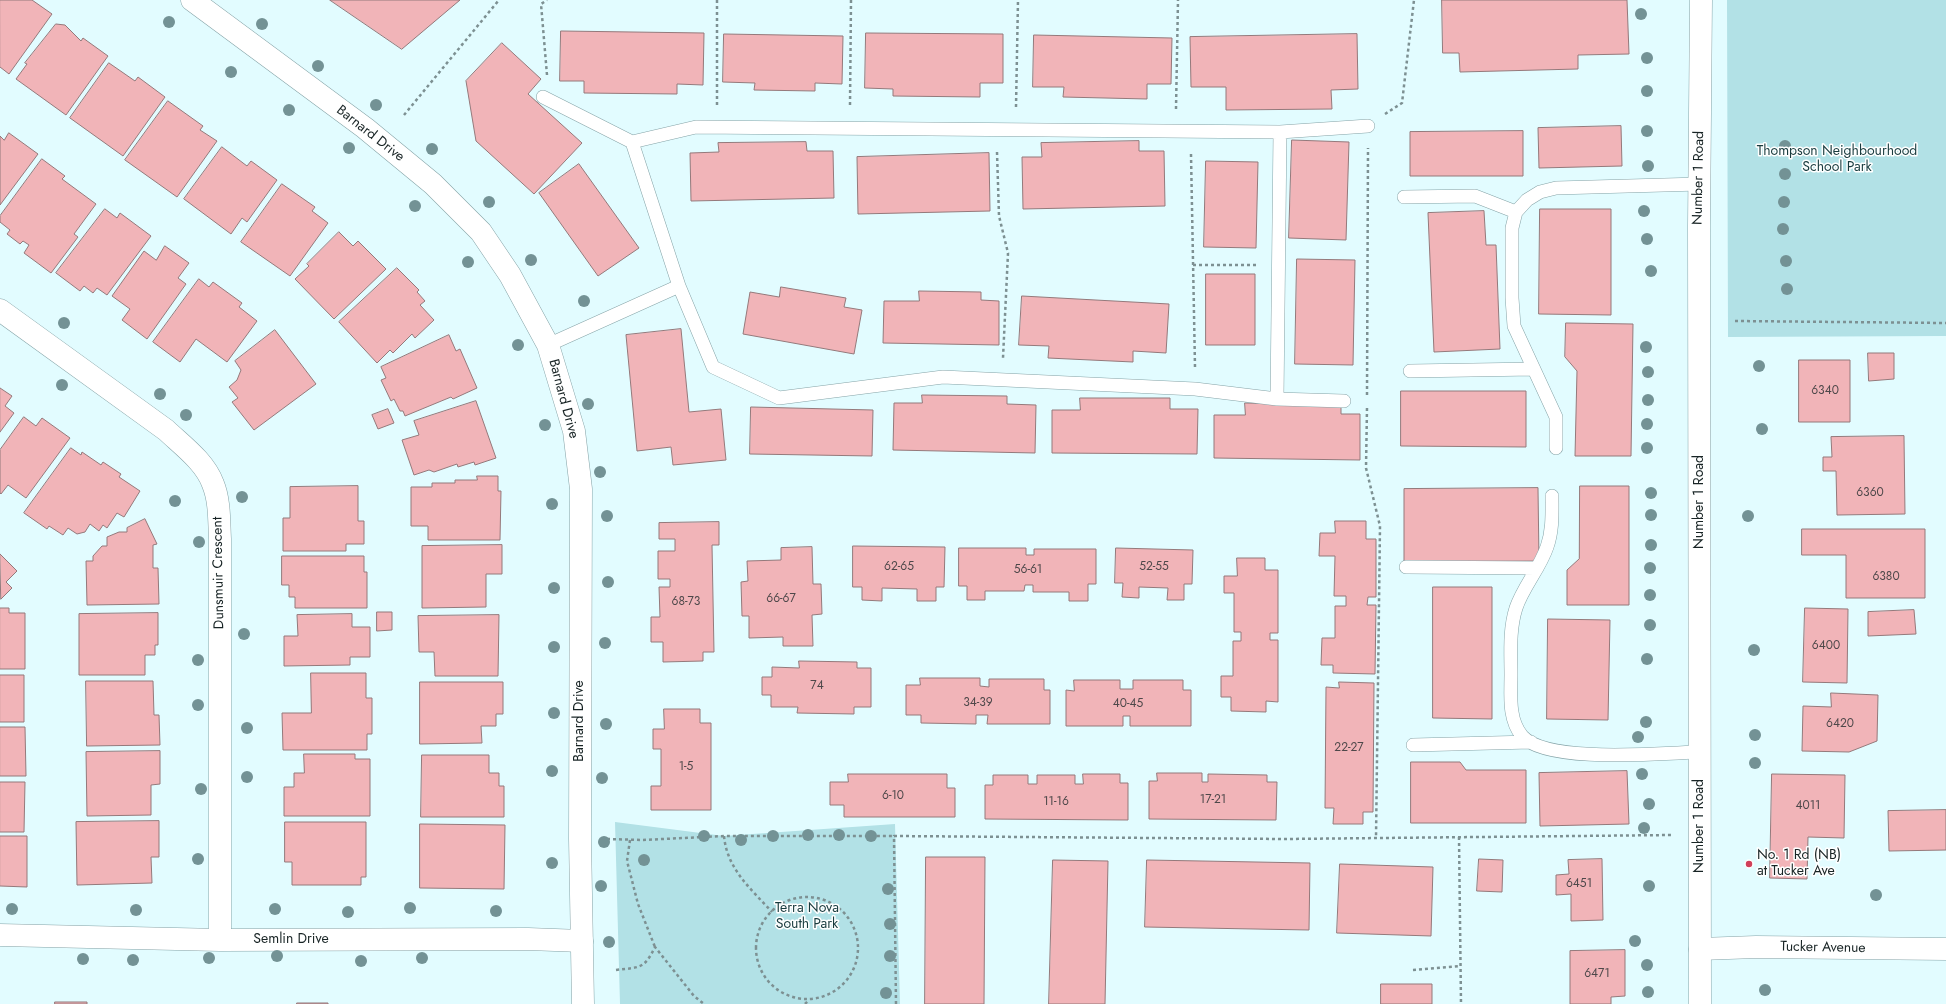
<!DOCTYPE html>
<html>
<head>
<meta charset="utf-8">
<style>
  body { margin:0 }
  canvas { display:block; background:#e2fcff }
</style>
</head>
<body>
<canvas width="1946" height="1004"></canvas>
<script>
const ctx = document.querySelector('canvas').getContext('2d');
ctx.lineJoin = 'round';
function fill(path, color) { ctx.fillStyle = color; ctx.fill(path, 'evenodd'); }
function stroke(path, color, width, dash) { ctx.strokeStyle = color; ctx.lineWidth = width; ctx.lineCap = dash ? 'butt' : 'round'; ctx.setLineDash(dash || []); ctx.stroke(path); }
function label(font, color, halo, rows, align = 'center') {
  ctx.font = font + ' Jost,sans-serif'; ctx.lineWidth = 3; ctx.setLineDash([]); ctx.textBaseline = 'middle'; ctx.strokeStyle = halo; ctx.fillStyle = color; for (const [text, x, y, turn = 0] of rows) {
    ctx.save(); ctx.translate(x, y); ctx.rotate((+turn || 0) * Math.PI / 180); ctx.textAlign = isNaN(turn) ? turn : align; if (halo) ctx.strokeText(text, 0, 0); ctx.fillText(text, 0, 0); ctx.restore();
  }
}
const green = new Path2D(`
  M1727,0H1946V336L1728,337Z
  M615,822L724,836L895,824L900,1004H620Z`);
const building = new Path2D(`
  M0,0H32L52,14L9,74L0,67Z
  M330,0H460L402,49Z
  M1442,0H1627L1629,54L1578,55V69L1460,72L1459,53H1443Z
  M56,24L65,25L81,41L83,38L108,56L66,115L16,79L27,64L25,63Z
  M561,31L704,33L703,85L677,84V94L584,93V81H560Z
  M866,33L1003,34V83H980V97L893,96V89L865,88Z
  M724,34L843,36L842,84L815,83V91L754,90L755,83L723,82Z
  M1357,34L1358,89L1331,90L1332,109L1226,110V87H1191L1190,37Z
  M1034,35L1172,38L1171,84H1147V99L1063,97L1064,87H1033Z
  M502,43L541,79L528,94L582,143L534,194L476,141L466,81Z
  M109,63L135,81L138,77L165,97L123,156L70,118Z
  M168,101L203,126L200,130L217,141L177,197L125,160Z
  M1621,126L1622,166L1539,168L1538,128Z
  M1523,131V176H1410V132Z
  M9,133L38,154L0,205V136L4,140Z
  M1292,140L1349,142L1346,240L1289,238Z
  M1139,141V151H1164L1165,206L1023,209L1022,157H1042L1041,143Z
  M806,142L807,151H833L834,198L691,201L690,153L719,152L718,143Z
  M222,147L247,166L251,161L277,180L247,222L242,218L231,234L184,199Z
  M989,153L990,211L858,214L857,157Z
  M42,159L65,176L62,179L96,204L74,234L78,237L51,273L24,253L29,245L23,241L20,244L7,234L10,230L0,222V216Z
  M1206,161L1258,162L1256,248L1204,247Z
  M579,164L639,248L598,276L539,193Z
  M282,184L315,207L312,211L328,223L290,276L241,242Z
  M105,209L117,218L120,213L151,236L107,295L97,288L93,293L84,286L80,291L56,273Z
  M1540,209H1611V315L1539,314Z
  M1484,211L1486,245H1496L1500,349L1434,352L1428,213Z
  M339,232L353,246L358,241L386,269L334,319L295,279L309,266L307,264Z
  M165,246L189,263L178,278L186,284L147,339L122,320L130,309L112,296L144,251L156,260Z
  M1297,259L1355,260L1353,365L1295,364Z
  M397,268L419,290L417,292L425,301L420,305L434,320L415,338L412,334L393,353L390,350L377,363L339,322Z
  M1206,274H1255V345H1206Z
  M199,279L209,287L213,282L242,303L239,307L257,321L227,362L196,339L180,362L153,342Z
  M781,287L846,298L844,307L862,310L854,354L743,334L750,292L779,297Z
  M919,291L981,292V300L999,301V345L883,343L884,301H919Z
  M1022,296L1169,304L1166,353L1133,351V362L1048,358L1049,346L1019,345Z
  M1566,323L1633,324L1631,456H1575L1577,371L1565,357Z
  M681,329L689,412L721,409L726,460L673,465L671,447L637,451L626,335Z
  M275,330L316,384L254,430L232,402L238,398L229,387L237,380L241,370L235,361Z
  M449,335L456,351L460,349L477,388L453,399L451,397L405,416L403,411H400L394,399L391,401L381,380L386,378L381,367Z
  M1868,353H1894V379L1869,381Z
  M1799,360H1850V422H1799Z
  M0,388L12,396L5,406L14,413L0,432Z
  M1401,391H1526V447L1401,446Z
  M922,395L1007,396V404L1036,405L1035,453L893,450L894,403H922Z
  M1080,398H1170V409H1198L1197,454L1052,453V410H1080Z
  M476,401L496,458L475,465L474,462L458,467L457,464L434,472L429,470L414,475L402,440L419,435L414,421Z
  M1245,403L1341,405V414H1360V460L1214,458V415H1245Z
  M751,407L873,410L872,456L750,454Z
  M388,409L394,423L378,429L372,415Z
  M24,417L36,426L42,418L70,438L26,498L8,485L1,494L0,493V450Z
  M1904,436L1905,514L1837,515L1836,471H1823V457H1832L1831,437Z
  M71,448L81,455L82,452L101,465L103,462L121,474L119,477L140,491L124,517L117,513L107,528L103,525L99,531L90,524L85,532L77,534L68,528L63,535L49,526L47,529L24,513Z
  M477,476H498V491H501L500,540H428V526H411V487H432V483H455V480H477Z
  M358,486V521H364V544H346V551H283V518H290V487Z
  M1580,486H1629V605H1567V570L1579,559Z
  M1538,488L1539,561L1404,562V489Z
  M145,519L157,544L153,545V568H158L159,604L87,605L86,561H93V556L102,546H107V537L119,532H127V528Z
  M1335,521H1366V539H1376V597H1368L1367,605H1376L1375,674L1333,673V665H1321L1322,638H1335V606H1346V596H1334L1335,556H1319L1320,533H1335Z
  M719,522V545H712L714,652H703V661L663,662V642H651V617H660L659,587H670V579H658V551H675V539H659V523Z
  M1802,529H1925V598H1846V555H1802Z
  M502,545V574H486V607L422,608V546Z
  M853,546L945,547L944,587H936V601H917V589L882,588V601L862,600V587H853Z
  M812,547L813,584H821L822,614L812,615L813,646H783V637L749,638V616H742L741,582L748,581L747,561L781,560V548Z
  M959,548H1026V555H1034V549H1096V584H1088V601H1069V592H1033V585H1025L1024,591H985V600H967V586H959Z
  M1116,548L1193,550L1192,584H1184V600H1167L1168,588L1139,587V598L1122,597L1123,583H1115Z
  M0,554L17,571L6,582L12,588L1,599Z
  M282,556H364V572H367V608H295V597H289V585H282Z
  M1237,558H1265V570H1278V633H1270V640H1278V702L1266,701V712L1231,711V697H1221V676H1233V641H1241V632H1234V593H1224V576H1237Z
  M1433,587H1492V719L1433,718Z
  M0,608H9V613H25V669H0Z
  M1805,608L1848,609L1847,683L1803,682Z
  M1914,610L1916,634L1868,636V612Z
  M377,612H392V630L377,631Z
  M158,613V645H155V655H145V675H79V614Z
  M352,614V627H370V657H350V665L284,666V636H298L297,615Z
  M499,615L498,676H435L434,652H419L418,616Z
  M1548,619L1610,620L1608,720L1547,719Z
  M799,661L857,662V668H871V707H854V714L797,713L798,707H771V695H762V677H772V667L799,668Z
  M311,673H366V698H372V734H367V750H283L282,713H311Z
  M0,675H24V722H0Z
  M920,678H980V686L989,687V679H1044V690H1050V724H987L988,715H976V724L921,723V715H906V685H920Z
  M1074,680H1120V689H1133V680H1183V690H1191V726H1130V716H1123V726H1066V690L1074,691Z
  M86,681H153L154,715H159L160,745L87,746Z
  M420,682H503V714H496V726H481L482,743L420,744Z
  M1339,682L1374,683L1373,812H1363V824H1333L1334,808H1325L1326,687L1339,688Z
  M1831,693L1878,695L1877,741L1849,752L1802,751L1803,706L1831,707Z
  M664,709H700V723H711V810H651V786H661V749H653V729H664Z
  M0,727H25L26,776H0Z
  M160,751V784L151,785V815L87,816L86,752Z
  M304,754H355V759H370V816H284V787H294V773H304Z
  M422,755H489V773H499V786H504V817H421Z
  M1411,762H1460L1466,770H1526V823H1411Z
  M1627,771L1629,824L1540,826L1539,773Z
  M1157,773H1202V782H1208V774L1267,775V782H1277L1276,820L1149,819V781H1157Z
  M848,774H947V788H955V817H844V805H830V782H848Z
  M1083,774H1120V783H1128V820L985,819V785H993V775H1028V784H1037V775H1075V784H1083Z
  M1772,774L1845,775L1844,838L1808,837L1807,879L1770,878Z
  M0,782H25L24,832H0Z
  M1946,810V850L1889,851L1888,811Z
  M159,821V857H151L152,883L77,885L76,822Z
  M285,822H366V877H361V885H292V862H285Z
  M420,824L505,825L504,889L420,888Z
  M0,836H27V887L0,886Z
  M926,857H985L984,1004H925Z
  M1479,859L1503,860L1502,892L1477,891Z
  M1602,859L1603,920L1571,921V894L1556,895V875L1569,874L1568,860Z
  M1053,860L1108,861L1105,1004H1049Z
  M1147,860L1310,863L1309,930L1145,927Z
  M1340,864L1433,867L1431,936L1337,933Z
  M1625,950V996L1611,997V1004H1570V951Z
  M1381,984H1432V1004H1381Z
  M55,1002H87V1004H55Z
  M297,1003H328V1004H297Z`);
const path = new Path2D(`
  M717,0V106
  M547,75L541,4L547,0
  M850,105L851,0
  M1016,107L1018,0
  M1176,109L1178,0
  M1385,114L1402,103L1414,0
  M404,115L499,0
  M997,152L999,216L1008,253L1003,358
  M1191,154L1195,367
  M1193,265H1256
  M1735,321L1946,323
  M1367,395L1368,148
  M1367,408L1366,468L1380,526L1376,838
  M724,836C727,869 751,889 772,912
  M1459,837L1461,1004
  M607,839L643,840L724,836H894
  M630,840L627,861L638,904L655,947
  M756 948a51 51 0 1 1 102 0a51 51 0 1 1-102 0Z
  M616,970C639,967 644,970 655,947L694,996L704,1004
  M1413,970L1460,966
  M805,1004L809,1000
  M896,1004L894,836L1285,839L1673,835`);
const service = new Path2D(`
  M543,97L632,142L696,127L1280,132L1368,126
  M632,142L679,286L713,367L779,398L943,377L1195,389L1277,399L1344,401
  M1404,197L1475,196L1516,212
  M548,345L679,286
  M1410,371L1534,369
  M1277,399L1280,132
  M1556,448V417L1514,326L1512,298V228L1516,212L1527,200L1540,192L1556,188L1700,184
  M1552,496C1552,513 1553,530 1547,547C1540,568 1523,587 1516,608C1509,630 1511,653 1511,675C1511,695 1508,719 1522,736C1547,764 1662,753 1700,752
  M1406,567L1537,568
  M1413,745L1531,742`);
const minor = new Path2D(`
  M0,310L166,430C183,446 205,462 213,484C220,501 219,522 220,539V940
  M0,935L220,940L528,939L582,941
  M1700,949L1756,947L1946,949`);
const tertiary = new Path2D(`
  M192,0L365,128L433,184L481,232L510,275L548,345L574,431L581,489L580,839L583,1004`);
const secondary = new Path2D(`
  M1700,1004L1699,226L1701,0`);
const trees = [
  [1641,14],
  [169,22],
  [262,24],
  [1647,58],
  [318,66],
  [231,72],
  [1647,91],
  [376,105],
  [289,110],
  [1647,131],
  [1785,146],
  [349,148],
  [432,149],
  [1648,166],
  [1785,174],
  [489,202],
  [1784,202],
  [415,206],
  [1644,211],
  [1783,229],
  [1647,239],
  [531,260],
  [1786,261],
  [468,262],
  [1651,271],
  [1787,289],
  [584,301],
  [64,323],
  [518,345],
  [1646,347],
  [1759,366],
  [1648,372],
  [62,385],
  [160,394],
  [1648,400],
  [588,404],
  [186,415],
  [1647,424],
  [545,425],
  [1762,429],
  [1647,448],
  [600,472],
  [1651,493],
  [242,497],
  [175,501],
  [552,504],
  [1651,515],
  [607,516],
  [1748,516],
  [199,542],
  [1651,545],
  [1650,568],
  [608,582],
  [554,588],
  [1650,595],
  [1650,625],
  [244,634],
  [605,643],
  [554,647],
  [1754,650],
  [1647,659],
  [198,660],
  [198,705],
  [554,713],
  [1646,722],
  [606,724],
  [247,728],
  [1755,735],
  [1638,737],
  [1755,763],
  [552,771],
  [1642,774],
  [247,777],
  [602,778],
  [201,789],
  [1649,804],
  [1644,828],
  [808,835],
  [839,835],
  [704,836],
  [773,836],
  [871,836],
  [741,840],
  [604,842],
  [198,859],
  [644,860],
  [552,863],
  [601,886],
  [1649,886],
  [888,889],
  [1876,895],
  [410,908],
  [12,909],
  [275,909],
  [136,910],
  [496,911],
  [348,912],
  [890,924],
  [1635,941],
  [609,942],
  [277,956],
  [890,956],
  [209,958],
  [422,958],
  [83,959],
  [133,960],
  [361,961],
  [1647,965],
  [1765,990],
  [1648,992],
  [886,993]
];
const markers = [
  [1749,864,4,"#d03f5a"]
];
const numberNames = [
  ["6340",1825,391],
  ["6360",1870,493],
  ["62-65",899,567],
  ["52-55",1154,567],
  ["56-61",1028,570],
  ["6380",1886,577],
  ["66-67",781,599],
  ["68-73",686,602],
  ["6400",1826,646],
  ["74",817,686],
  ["34-39",978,703],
  ["40-45",1128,704],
  ["6420",1840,724],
  ["22-27",1349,748],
  ["1-5",686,767],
  ["6-10",893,796],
  ["17-21",1213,800],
  ["11-16",1056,802],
  ["4011",1808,806],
  ["6451",1579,884],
  ["6471",1597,974]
];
const streetNames = [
  ["Barnard Drive",370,134,38],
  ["Number 1 Road",1699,178,-89],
  ["Barnard Drive",563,399,75],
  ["Number 1 Road",1700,502,-90],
  ["Dunsmuir Crescent",219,573,-91],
  ["Barnard Drive",580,721,-90],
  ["Number 1 Road",1700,826,-90],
  ["Semlin Drive",291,940],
  ["Tucker Avenue",1823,948,1]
];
const parkNames = [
  ["Thompson Neighbourhood",1837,152],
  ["School Park",1837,168],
  ["Terra Nova",807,909],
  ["South Park",807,925]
];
const poiNames = [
  ["No. 1 Rd (NB)",1757,856],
  ["at Tucker Ave",1757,872]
];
fill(green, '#b2e1e6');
fill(building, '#f1b4b8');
stroke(building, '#94797b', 1);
stroke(service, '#85a3a7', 14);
stroke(minor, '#85a3a7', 23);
stroke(tertiary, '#85a3a7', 23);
stroke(secondary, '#85a3a7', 23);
stroke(path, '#7d9092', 2.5, [3, 3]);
stroke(service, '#fff', 13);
stroke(minor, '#fff', 22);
stroke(tertiary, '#fff', 22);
stroke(secondary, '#fff', 22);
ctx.fillStyle = '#739295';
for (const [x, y] of trees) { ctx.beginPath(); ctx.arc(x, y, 6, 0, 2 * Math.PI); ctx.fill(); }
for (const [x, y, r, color] of markers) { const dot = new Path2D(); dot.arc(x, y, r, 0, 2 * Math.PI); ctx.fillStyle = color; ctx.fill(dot); stroke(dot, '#fff', 1.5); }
label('12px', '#4e484a', null, numberNames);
label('14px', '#182425', '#fff', streetNames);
label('14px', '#193c3f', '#fff', parkNames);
label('14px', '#182425', '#fff', poiNames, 'left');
</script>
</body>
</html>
